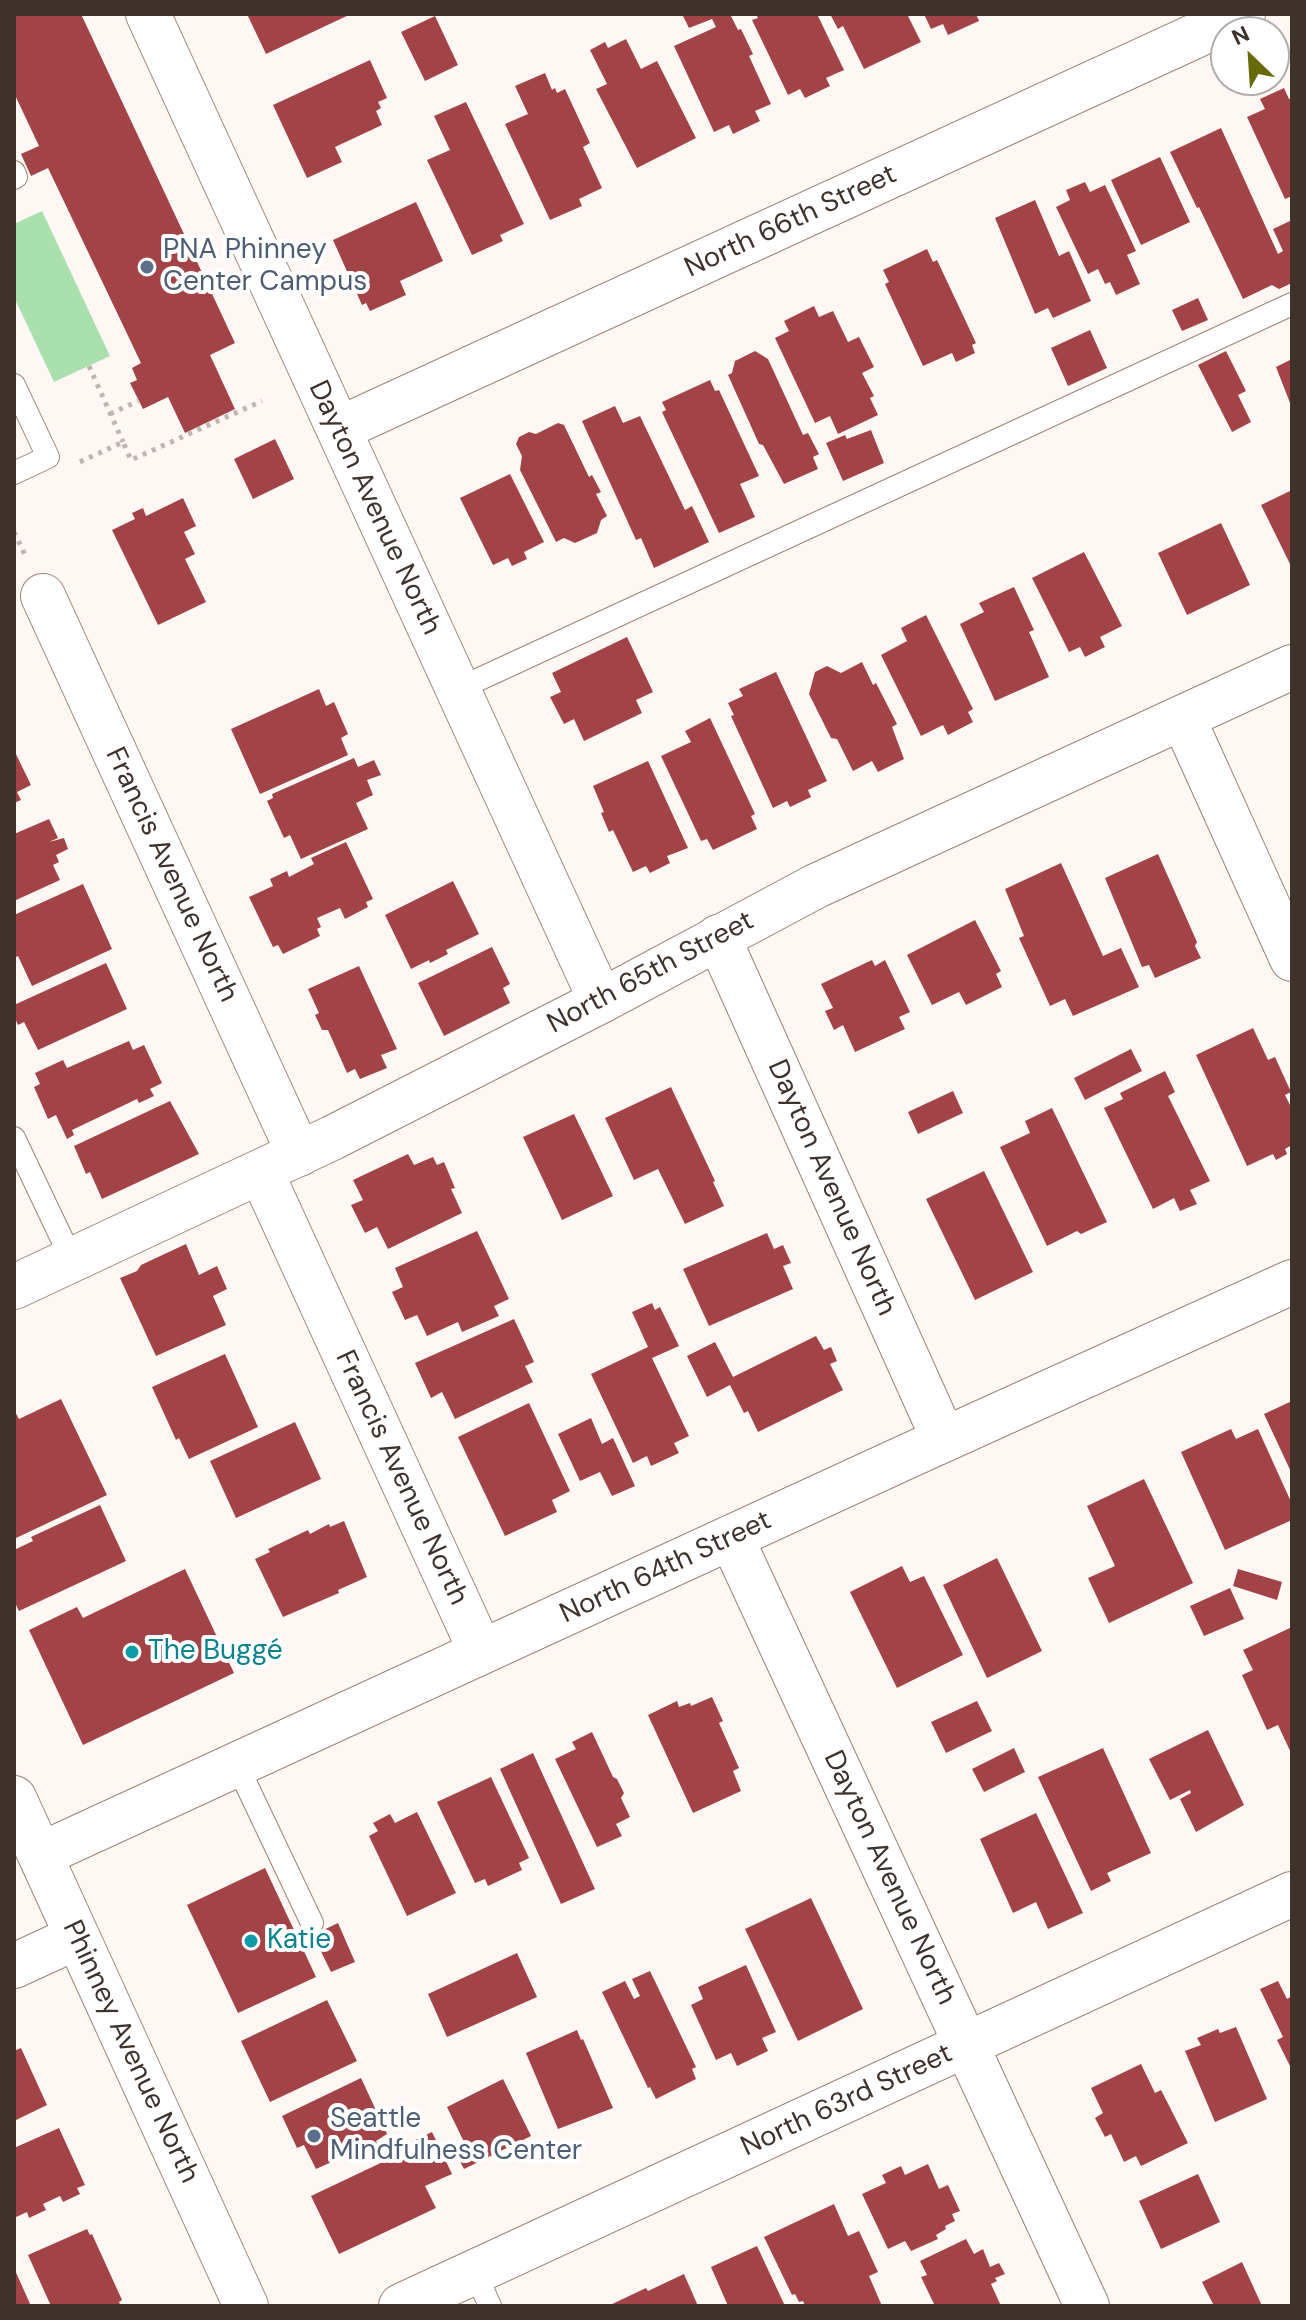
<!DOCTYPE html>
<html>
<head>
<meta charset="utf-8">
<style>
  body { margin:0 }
  #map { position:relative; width:1306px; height:2320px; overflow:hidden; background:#fef7f4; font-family:"DM Sans",sans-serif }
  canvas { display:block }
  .frame { position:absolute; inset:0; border:16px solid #3e322b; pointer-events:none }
  .north { position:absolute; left:1210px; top:16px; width:80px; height:80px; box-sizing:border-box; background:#fff; border:2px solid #b2adaa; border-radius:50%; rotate:335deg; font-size:22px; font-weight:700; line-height:32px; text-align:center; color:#3e322b }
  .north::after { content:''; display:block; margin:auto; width:28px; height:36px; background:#676a09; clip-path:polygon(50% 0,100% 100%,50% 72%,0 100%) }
</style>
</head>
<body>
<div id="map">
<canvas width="1306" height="2320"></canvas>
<div class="frame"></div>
<div class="north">N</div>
</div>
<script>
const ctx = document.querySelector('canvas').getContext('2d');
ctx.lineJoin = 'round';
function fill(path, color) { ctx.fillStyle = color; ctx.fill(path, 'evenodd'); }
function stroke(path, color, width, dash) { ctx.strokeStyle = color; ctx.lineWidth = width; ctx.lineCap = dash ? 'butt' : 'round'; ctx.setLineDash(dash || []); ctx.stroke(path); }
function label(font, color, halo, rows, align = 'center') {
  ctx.font = font + ' "DM Sans",sans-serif'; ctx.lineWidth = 8; ctx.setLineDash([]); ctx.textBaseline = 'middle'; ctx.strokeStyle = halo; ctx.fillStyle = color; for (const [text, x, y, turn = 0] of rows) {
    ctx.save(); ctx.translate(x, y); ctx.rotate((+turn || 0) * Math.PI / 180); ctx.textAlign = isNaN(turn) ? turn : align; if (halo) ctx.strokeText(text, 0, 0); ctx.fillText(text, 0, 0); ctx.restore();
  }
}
const green = new Path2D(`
  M42,211L110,356L54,382L14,297V224Z`);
const building = new Path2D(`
  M14,14H81L235,343L210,355L235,409L185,433L168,397L143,409L130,383L137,380L132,368L141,363L48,168L31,176L21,154L39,146L14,93Z
  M247,14H351L266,54Z
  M682,14H730L738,30L741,29L753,54L749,56L771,104L755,111L760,121L733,134L729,125L714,132L674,46L716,27L712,19L689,28Z
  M756,14H817L844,70L826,78L830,86L805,98L800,89L788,95L752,20L758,18Z
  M830,14H907L921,42L864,69L843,26L838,29Z
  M924,14H976L979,21L948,35L943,24L931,29Z
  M435,16L458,65L425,81L401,32Z
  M626,39L641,69L657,61L696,138L637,168L596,89L607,84L590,50L605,42L608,48Z
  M370,60L387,98L378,102L381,108L376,111L382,125L335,147L342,162L307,178L273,105Z
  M545,73L552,90L555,88L557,93L565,89L590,143L583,147L602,188L579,199L582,206L550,220L505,124L528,114L515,86Z
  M1284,88L1289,99L1292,98V196L1285,199L1247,117L1265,109L1260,99Z
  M466,102L524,224L500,235L503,241L472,255L427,160L450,150L434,116Z
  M1221,128L1278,254L1283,251L1273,229L1292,220V283L1279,289L1272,285L1243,299L1199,207L1197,208L1170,152Z
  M1160,157L1190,222L1141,245L1111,180Z
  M1085,182L1090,192L1105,185L1136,251L1127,255L1140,284L1116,295L1110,282L1105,284L1098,269L1088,274L1056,207L1070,200L1066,190Z
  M1035,200L1059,256L1069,251L1091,301L1053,318L1048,308L1035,314L995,218Z
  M416,202L443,261L400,281L406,295L370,311L366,303L362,305L333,240Z
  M927,249L933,262L937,260L976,343L972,345L975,353L956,362L952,353L923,366L885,284L889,282L883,270Z
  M1198,298L1208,320L1182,331L1172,310Z
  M814,306L819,317L833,311L848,342L859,337L874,367L862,373L874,396L870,398L878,415L838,434L830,416L815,423L775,338L789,331L784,321Z
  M1090,330L1107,368L1068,386L1051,348Z
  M755,351L768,359L803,435L808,433L819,454L813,457L818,469L784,484L763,445L759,444L728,375L732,373L735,361Z
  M1226,351L1246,391L1238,395L1251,422L1232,432L1198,365Z
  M1292,359V408L1276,367Z
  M710,380L715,391L719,390L759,476L740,484L755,517L719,533L662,412L666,410L662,402Z
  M615,406L623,423L640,416L685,510L692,506L709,542L654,568L641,538L636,540L582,421Z
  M558,423L564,425L589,477L592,475L601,492L596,494L607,516L601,520L597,533L575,543L564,538L556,542L520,470L522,456L516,444L519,437L529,432L536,434Z
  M871,430L884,463L843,481L826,443L845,435L847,439Z
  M275,439L294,479L253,499L234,459Z
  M510,474L544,542L524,552L527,559L512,566L508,558L493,565L460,498Z
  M1292,490V568L1261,505Z
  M183,498L196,526L184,532L195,554L185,559L206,602L158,625L112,530L135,519L132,513L143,508L146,516Z
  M1221,523L1250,585L1187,615L1158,553Z
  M1084,552L1122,626L1100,637L1105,647L1085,657L1080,647L1069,652L1032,578Z
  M1014,587L1034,630L1029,632L1049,677L995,701L960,624L984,612L979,603Z
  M926,615L973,709L968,712L973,722L948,735L943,725L921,736L881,655L907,641L901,628Z
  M627,637L653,692L636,700L642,713L584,741L574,719L564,724L550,697L561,692L552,673Z
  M862,662L873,685L876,683L897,724L892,727L904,759L878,772L872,761L853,771L837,739L831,738L809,694L815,672L827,666L841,673Z
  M776,672L827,781L808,790L811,797L790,807L787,801L773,808L731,716L734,715L728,703L743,696L739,689Z
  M319,689L326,706L334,702L348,734L341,738L348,755L260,794L231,729Z
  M710,718L755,814L751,816L757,829L713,850L707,839L701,841L661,756L691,742L685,731Z
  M14,750L31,785L17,792L21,800L14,803Z
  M354,758L358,767L374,760L381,775L367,780L373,795L356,803L368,829L301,859L290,835L284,838L267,801L273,798L272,794Z
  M648,761L688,848L667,856L670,863L650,873L646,866L633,872L613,830L609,832L601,813L604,812L593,786Z
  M49,819L58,838L49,842L64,838L68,849L56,855L59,862L53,865L60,880L14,901V834Z
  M346,842L373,899L366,902L368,907L345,919L340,908L317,918L321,927L317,929L320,936L283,954L278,945L273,947L249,897L273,886L270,879L287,871L289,877L314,864L311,858Z
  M1158,854L1197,942L1195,946L1201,958L1155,978L1149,965L1142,967L1105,878Z
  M1061,863L1103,956L1121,948L1139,987L1073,1016L1065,999L1050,1006L1019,938L1024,936L1005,889Z
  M453,881L479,934L446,950L448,954L430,963L429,960L411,969L385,915Z
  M83,884L112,949L32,986L18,956L14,958V915Z
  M975,920L1001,971L996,974L1002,987L966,1005L959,992L932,1005L907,955Z
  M492,947L510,984L503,988L510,1003L444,1036L418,983Z
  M872,960L875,966L885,960L910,1012L899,1017L905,1029L855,1052L843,1025L834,1030L825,1011L833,1008L821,984Z
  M106,963L127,1009L38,1050L24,1022L18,1025L14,1016V1005Z
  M359,966L397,1049L381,1055L387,1068L360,1079L355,1069L347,1073L328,1030H322L315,1015L319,1013L308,989Z
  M1253,1028L1268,1060L1275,1057L1291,1092L1285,1095L1292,1109V1145L1285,1149L1287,1154L1276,1160L1273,1154L1247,1166L1196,1055Z
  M129,1041L133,1050L144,1045L162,1083L150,1089L154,1096L139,1103L137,1099L72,1130L74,1135L67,1139L56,1115L48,1119L34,1087L40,1084L35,1073L63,1060L67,1068Z
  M1131,1049L1142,1071L1085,1100L1074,1078Z
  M1165,1071L1175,1092L1168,1096L1210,1181L1190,1190L1197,1204L1180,1211L1174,1198L1153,1209L1104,1108L1123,1099L1120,1093Z
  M671,1087L715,1181L713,1182L724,1206L685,1224L658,1169L634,1180L605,1118Z
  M953,1091L963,1113L918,1134L908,1112Z
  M170,1101L199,1154L102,1199L90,1172L86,1174L74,1146Z
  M1052,1108L1107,1222L1081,1234L1077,1231L1047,1246L1000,1147L1030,1133L1025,1121Z
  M574,1114L613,1196L562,1220L523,1137Z
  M408,1154L414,1165L433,1157L437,1165L444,1162L455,1188L451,1189L462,1213L388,1249L377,1227L365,1233L351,1205L363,1200L353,1180Z
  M984,1171L1033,1272L975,1300L926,1199Z
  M477,1231L509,1299L494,1306L499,1316L462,1332L458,1322L427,1336L417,1315L405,1320L392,1292L403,1287L395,1268Z
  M767,1233L774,1249L783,1245L791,1263L783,1266L793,1289L709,1326L683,1269Z
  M186,1244L199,1275L217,1266L227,1289L213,1296L226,1325L156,1356L120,1278L137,1271L141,1265Z
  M652,1303L655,1310L660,1307L679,1346L652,1358L689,1436L674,1443L679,1453L651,1466L647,1456L633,1463L591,1374L648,1347L632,1312Z
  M514,1319L534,1362L525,1366L533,1382L455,1419L442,1392L431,1398L415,1363Z
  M816,1336L824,1350L831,1347L837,1361L830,1364L843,1390L758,1432L748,1411L744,1413L730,1385L707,1397L687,1356L715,1342L733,1377Z
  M225,1354L258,1427L189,1459L179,1438L176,1440L152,1387Z
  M61,1399L107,1495L14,1539V1410L19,1419Z
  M1292,1401V1474L1264,1414Z
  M529,1403L570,1491L552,1500L557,1512L505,1536L458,1437Z
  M591,1418L602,1444L613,1438L635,1486L612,1496L600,1472L580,1481L558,1434Z
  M295,1422L321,1479L236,1518L210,1461Z
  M1231,1429L1236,1439L1258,1429L1292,1504V1520L1225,1550L1181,1452Z
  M1144,1479L1193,1583L1109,1623L1088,1578L1115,1566L1087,1506Z
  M100,1505L126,1561L19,1611L14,1601V1550L33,1541L31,1537Z
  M344,1521L367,1577L338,1590L339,1593L283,1617L255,1559L270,1552L268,1549L308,1530L310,1534L329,1524L330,1527Z
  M997,1558L1042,1651L987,1678L943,1585Z
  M902,1566L910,1582L924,1576L963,1655L897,1688L850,1592Z
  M185,1569L234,1673L83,1745L29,1630L77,1607L83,1618Z
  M1238,1569L1282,1582L1277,1600L1233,1586Z
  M1230,1588L1244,1619L1204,1636L1190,1606Z
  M1292,1627V1755L1278,1725L1267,1730L1242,1675L1253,1670L1243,1650Z
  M712,1697L723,1721L719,1723L739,1768L733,1771L741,1791L693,1813L648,1715L677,1701L679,1707L690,1703L691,1706Z
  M977,1701L992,1731L946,1753L931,1722Z
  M1208,1730L1244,1805L1196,1832L1180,1799L1191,1793L1190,1790L1170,1800L1149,1759Z
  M592,1732L613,1777L617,1779L624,1793L621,1798L630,1817L616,1824L622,1836L597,1847L555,1759L576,1749L572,1742Z
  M1014,1748L1025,1772L984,1792L972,1769Z
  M1103,1748L1151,1853L1107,1873L1111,1881L1091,1891L1038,1777Z
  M533,1753L595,1889L561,1904L500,1769Z
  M491,1777L529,1858L519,1863L522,1870L488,1886L485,1879L475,1883L437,1802Z
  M417,1812L456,1893L407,1916L369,1836L378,1831L373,1823L390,1814L395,1823Z
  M1036,1813L1083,1913L1048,1929L1036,1902L1013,1913L980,1839Z
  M265,1868L316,1977L238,2013L187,1905Z
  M811,1898L863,2009L798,2041L745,1929Z
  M338,1923L355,1962L331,1972L313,1935Z
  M517,1953L537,1997L447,2037L428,1994Z
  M746,1965L776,2032L762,2038L768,2051L737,2066L731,2053L716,2060L691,2005L703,1999L698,1987Z
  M650,1971L696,2067L692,2069L696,2079L656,2099L650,2087L648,2088L602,1992L625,1981L634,1999L640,1996L632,1979Z
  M1278,1981L1287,1999L1292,1996V2070L1277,2040L1283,2037L1260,1989Z
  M327,2000L357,2061L270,2102L241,2041Z
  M1236,2027L1267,2099L1215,2122L1185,2051L1201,2045L1197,2038L1218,2029L1220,2033Z
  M577,2030L581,2040L583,2039L613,2108L558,2129L526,2053Z
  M21,2048L47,2105L14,2121V2051Z
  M1141,2064L1155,2093L1161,2090L1188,2143L1141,2166L1136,2156L1124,2162L1111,2134L1105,2137L1095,2118L1103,2113L1091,2088Z
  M361,2078L387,2134L376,2141L378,2145L347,2160L345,2156L316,2169L304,2145L297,2148L282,2116Z
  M503,2079L531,2136L464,2169L453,2148L464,2142L447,2107Z
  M59,2128L85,2185L77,2188L80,2194L63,2202L60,2196L43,2204L46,2210L29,2218L27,2212L14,2218V2148Z
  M432,2132L452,2174L425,2186L436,2208L339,2254L311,2196L408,2150L405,2145Z
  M928,2164L939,2189L948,2185L960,2211L952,2214L955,2221L945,2226L946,2229L936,2235L938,2239L911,2251L905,2241L888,2249L862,2194L886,2183L882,2175L901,2166L905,2175Z
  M1198,2174L1220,2222L1161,2249L1139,2201Z
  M834,2204L848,2236L859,2231L878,2272L869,2276L882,2306H805L803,2301L799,2302L795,2294L792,2295L764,2237Z
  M87,2229L90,2235L92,2234L122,2300L119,2302L121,2306H51L28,2255Z
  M966,2239L974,2254L983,2249L990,2267L999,2263L1005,2274L995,2278L997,2281L991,2284L1001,2306H935L921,2277L927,2275L920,2261Z
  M757,2246L785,2306H728L711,2267Z
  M1242,2262L1262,2306H1214L1202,2282Z
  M14,2268L31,2306H14Z
  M684,2274L698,2306H608L646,2288L648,2291Z`);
const path = new Path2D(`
  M89,366L123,442
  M110,414L138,401
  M80,462L123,442L131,460L262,401
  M14,532L25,555`);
const lane = new Path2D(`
  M14,172L16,177L14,178
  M14,385L48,457L14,473
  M458,689L1292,304
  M14,1138L72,1260
  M237,1765L312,1923
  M475,2272L490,2306`);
const street = new Path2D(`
  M148,14L601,1001
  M339,429L1243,14
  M43,596L299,1154
  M1183,718L1292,959
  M718,937L944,1440
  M261,1172L481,1652
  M731,1537L1087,2306
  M40,1855L908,1456L1292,1282
  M14,1966L77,1937
  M401,2306L1292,1894`);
const secondary = new Path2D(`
  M14,1287L332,1138L601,1001L816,886L1292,667
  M14,1798L246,2306`);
const markers = [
  [147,267,8,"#5c6f8a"],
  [132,1652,8,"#0f9aa8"],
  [251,1941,8,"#0f9aa8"],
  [314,2136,8,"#5c6f8a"]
];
const streetNames = [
  ["North 66th Street",791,222,-25],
  ["Dayton Avenue North",374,508,65],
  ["Francis Avenue North",171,875,65],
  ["North 65th Street",651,973,-28],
  ["Dayton Avenue North",831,1188,66],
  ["Francis Avenue North",401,1478,65],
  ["North 64th Street",666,1568,-25],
  ["Dayton Avenue North",889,1878,65],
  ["Phinney Avenue North",130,2052,65],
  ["North 63rd Street",847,2101,-25]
];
const serviceNames = [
  ["PNA Phinney",163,251],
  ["Center Campus",163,283],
  ["Seattle",330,2120],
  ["Mindfulness Center",330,2152]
];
const cultureNames = [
  ["The Buggé",148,1652],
  ["Katie",267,1941]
];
fill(green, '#aadfae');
fill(building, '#a24348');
stroke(lane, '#9f8372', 24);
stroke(street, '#9f8372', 46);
stroke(secondary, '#9f8372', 46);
stroke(path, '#bfb6b2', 5, [4, 6]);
stroke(lane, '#fff', 22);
stroke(street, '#fff', 44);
stroke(secondary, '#fff', 44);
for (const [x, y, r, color] of markers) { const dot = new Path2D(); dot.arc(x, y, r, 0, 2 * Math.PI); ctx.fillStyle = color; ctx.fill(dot); stroke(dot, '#fff', 3); }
label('28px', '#3e322b', '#fff', streetNames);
label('28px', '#4e5e75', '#fff', serviceNames, 'left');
label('28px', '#0d838f', '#fff', cultureNames, 'left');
</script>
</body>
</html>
